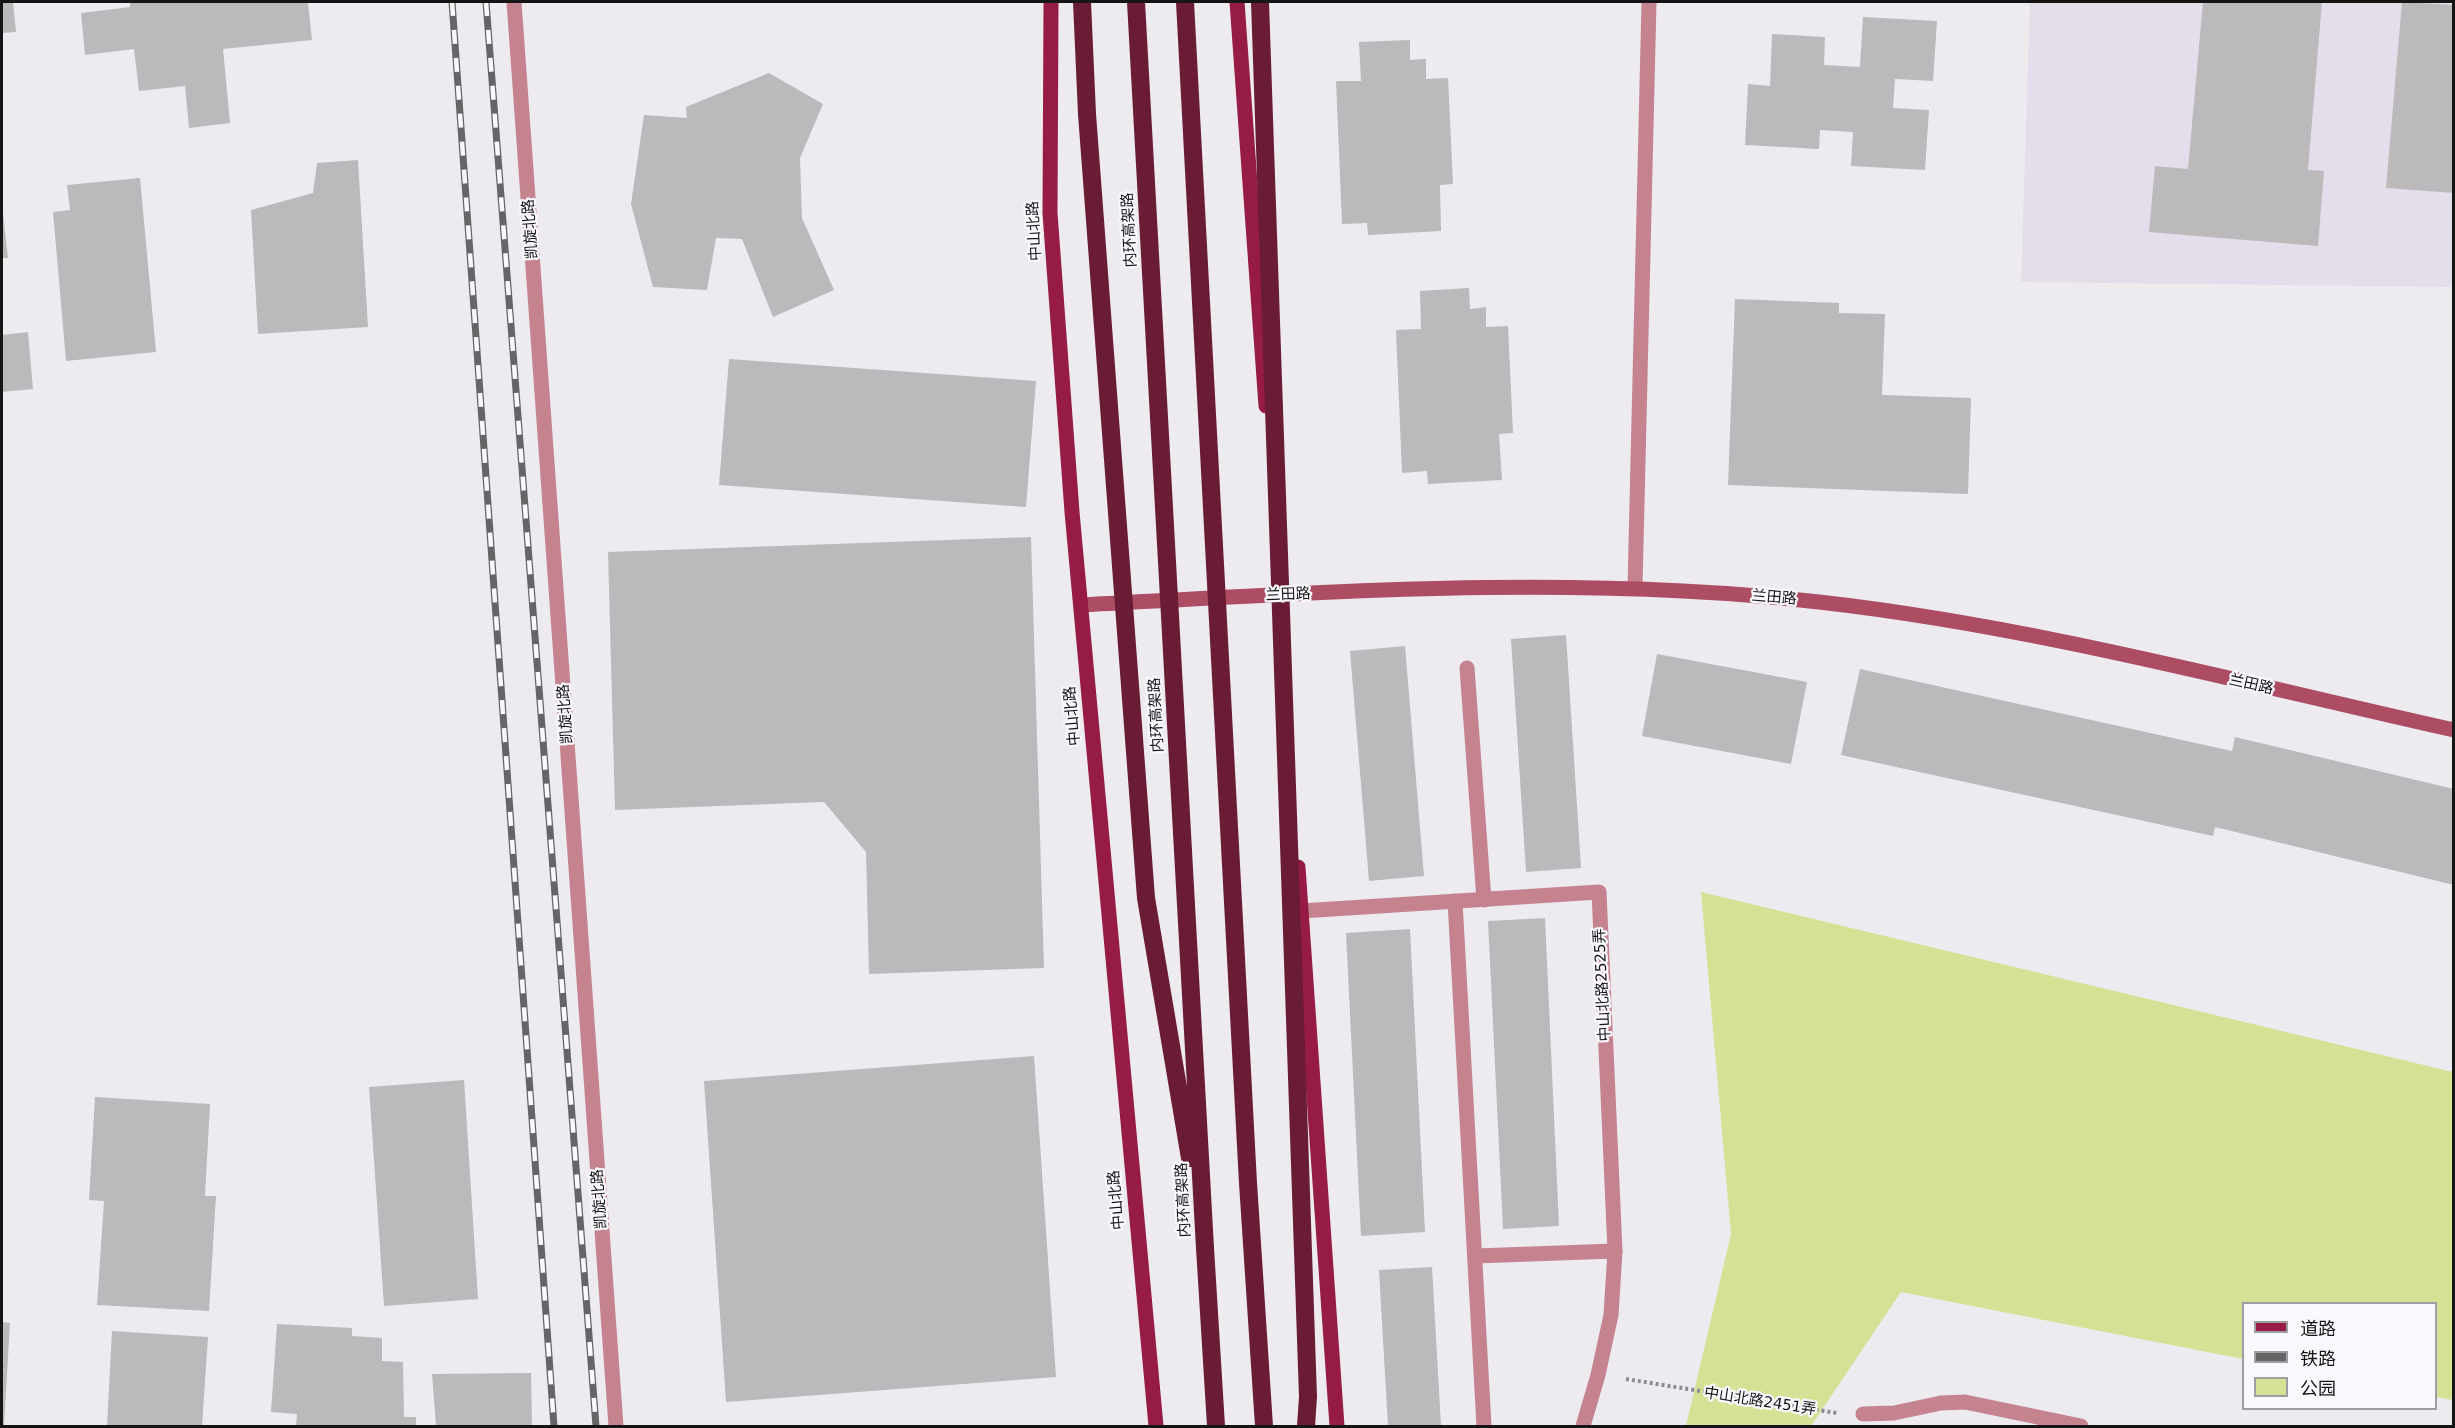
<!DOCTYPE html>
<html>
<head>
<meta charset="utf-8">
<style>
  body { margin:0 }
  #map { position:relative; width:2455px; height:1428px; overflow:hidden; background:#edebf0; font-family:"DejaVu Sans","Noto Sans SC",sans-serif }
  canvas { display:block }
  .frame { position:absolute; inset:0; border:3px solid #151516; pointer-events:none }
  .legend { position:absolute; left:2242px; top:1302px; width:195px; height:108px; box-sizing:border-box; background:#faf8fd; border:2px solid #9e9da1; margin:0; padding:8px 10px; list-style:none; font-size:18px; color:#151516 }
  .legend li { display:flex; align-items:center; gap:12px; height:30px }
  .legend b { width:30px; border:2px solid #9e9da1 }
</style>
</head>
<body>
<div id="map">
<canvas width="2455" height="1428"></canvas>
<div class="frame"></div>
<ul class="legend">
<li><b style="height:8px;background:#961c46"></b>道路</li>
<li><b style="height:8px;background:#656467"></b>铁路</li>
<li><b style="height:16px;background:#d3e294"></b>公园</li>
</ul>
</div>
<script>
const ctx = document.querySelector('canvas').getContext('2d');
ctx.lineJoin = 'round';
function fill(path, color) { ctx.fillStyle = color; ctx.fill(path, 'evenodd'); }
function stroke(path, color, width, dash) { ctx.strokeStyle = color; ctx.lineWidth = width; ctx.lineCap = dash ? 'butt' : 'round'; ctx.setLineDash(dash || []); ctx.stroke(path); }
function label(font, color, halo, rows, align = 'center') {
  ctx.font = font + ' "DejaVu Sans","Noto Sans SC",sans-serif'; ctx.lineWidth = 4.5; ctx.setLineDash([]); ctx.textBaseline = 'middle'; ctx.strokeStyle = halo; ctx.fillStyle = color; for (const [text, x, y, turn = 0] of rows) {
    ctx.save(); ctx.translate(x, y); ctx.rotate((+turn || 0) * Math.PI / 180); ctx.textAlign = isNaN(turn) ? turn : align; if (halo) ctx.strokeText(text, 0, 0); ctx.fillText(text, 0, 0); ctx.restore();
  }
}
const built = new Path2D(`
  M2030,2H2453V287L2021,282Z`);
const green = new Path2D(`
  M1701,892L2453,1072V1400L2436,1397V1304H2244L2243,1359L1901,1292L1811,1426H1686L1731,1234Z`);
const building = new Path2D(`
  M2,2H13L16,32L2,33Z
  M130,2H308L312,40L223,49L230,123L189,128L185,86L139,91L134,49L85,55L81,13L130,7Z
  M2203,2H2322L2308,170L2324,171L2318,246L2149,232L2155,166L2188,169Z
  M2402,2L2454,5V193L2386,188Z
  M1863,17L1937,21L1933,81L1895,79L1893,108L1929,110L1925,170L1851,166L1853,132L1820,130L1819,149L1745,145L1748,84L1770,86L1772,34L1825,37L1824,65L1860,67Z
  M1410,40V60L1426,59V79L1448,78L1453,184L1440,185L1441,231L1368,235L1367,223L1342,224L1336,81H1361L1359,42Z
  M769,73L823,104L800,158L802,218L834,290L773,317L742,239L716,238L707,290L653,287L631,204L644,115L687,118L686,107Z
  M358,160L368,327L258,334L251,210L313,193L317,163Z
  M140,178L156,352L66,361L53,212L70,210L67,185Z
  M2,205L8,258H2Z
  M1469,288L1470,309L1486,307V327L1508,326L1513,433L1499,434L1502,480L1428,484L1427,471L1402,473L1396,330L1421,329L1420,291Z
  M1735,299L1839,303V313L1885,314L1882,395L1971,398L1968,494L1728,485Z
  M28,332L33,389L2,392V335Z
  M729,359L1036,381L1026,507L719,485Z
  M1031,537L1044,968L869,974L866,852L824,802L615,810L608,552Z
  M1566,635L1581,868L1526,872L1511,639Z
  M1405,646L1424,876L1369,881L1350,651Z
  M1657,654L1807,682L1791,764L1642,736Z
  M1860,669L2232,751L2235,737L2454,789V885L2215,827L2213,836L1841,755Z
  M1545,918L1559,1226L1503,1229L1488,921Z
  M1410,929L1425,1232L1361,1236L1346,933Z
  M1034,1056L1056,1377L726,1402L704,1081Z
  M464,1080L478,1299L384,1306L369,1087Z
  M95,1097L210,1104L205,1196H216L209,1311L97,1305L104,1201L89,1200Z
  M1432,1267L1441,1426H1388L1379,1270Z
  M2,1322L10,1323L4,1426H2Z
  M277,1324L352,1328V1336L382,1338V1361L403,1362L404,1417H416V1426H296L297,1414L271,1412Z
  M112,1331L208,1337L202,1426H107Z
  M531,1373L532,1426H436L432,1374Z`);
const path = new Path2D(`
  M1626,1379L1837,1413`);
const lane = new Path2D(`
  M1467,668L1484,900
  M1455,901L1484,1426
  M1475,1256L1615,1251`);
const street = new Path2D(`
  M514,2L616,1426
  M1635,587L1649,2
  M1301,911L1599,892L1615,1251L1611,1315L1598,1375L1583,1426
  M1863,1414L1894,1413L1941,1403L1965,1402L2081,1426`);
const secondary = new Path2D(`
  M1081,605C1325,592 1575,574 1819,602C2033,626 2243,683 2454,730`);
const primary = new Path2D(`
  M1051,2L1050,213L1072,512L1156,1426
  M1237,2L1266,406
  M1298,867L1337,1426`);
const highway = new Path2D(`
  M1082,2L1087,114
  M1205,1248L1216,1426`);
const rail = new Path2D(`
  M452,2L554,1426
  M486,2L596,1426`);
const highwayBridge = new Path2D(`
  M1136,2L1205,1248
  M1185,2L1248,1183L1264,1426
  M1260,2L1308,1397L1306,1426
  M1087,114L1146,898L1190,1158`);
const streetNames = [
  ["凯旋北路",531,229,-94],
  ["内环高架路",1130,230,-93],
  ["中山北路",1035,231,-93],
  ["兰田路",1288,595,-2],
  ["兰田路",1774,598,5],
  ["兰田路",2251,685,13],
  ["凯旋北路",566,714,-94],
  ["内环高架路",1157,715,-93],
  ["中山北路",1073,716,-95],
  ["中山北路2525弄",1603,985,-93],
  ["凯旋北路",600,1199,-94],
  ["中山北路",1117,1200,-95],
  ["内环高架路",1184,1200,-93],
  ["中山北路2451弄",1760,1402,9]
];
fill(built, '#e3dee9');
fill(green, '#d3e294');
fill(building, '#bcb9bd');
stroke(path, '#8e8c90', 4, [3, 3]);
stroke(lane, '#c58390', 15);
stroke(street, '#c58390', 15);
stroke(secondary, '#ac4d64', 15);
stroke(primary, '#961c46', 15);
stroke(highway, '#6a1c34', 18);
stroke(rail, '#656467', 7);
stroke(rail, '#faf8fd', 4.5, [14]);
stroke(highwayBridge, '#6a1c34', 18);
label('15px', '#151516', '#faf8fd', streetNames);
</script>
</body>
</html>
